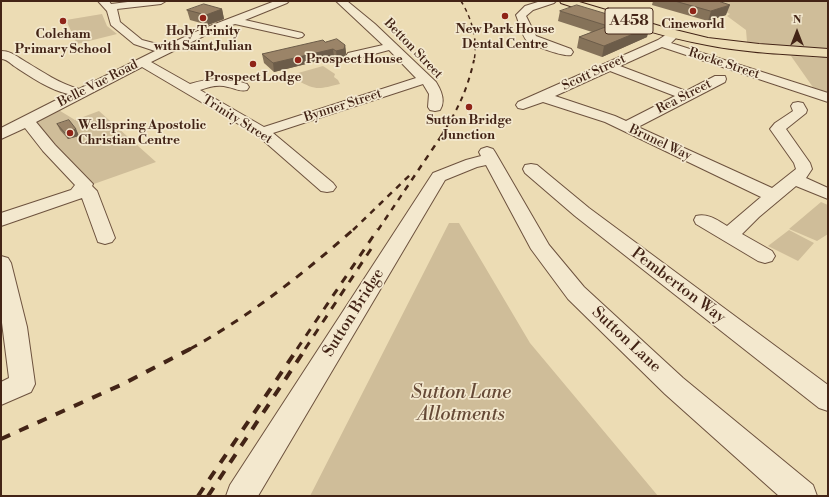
<!DOCTYPE html>
<html>
<head>
<meta charset="utf-8">
<style>
  body { margin:0 }
  #map { position:relative; width:829px; height:497px; overflow:hidden; background:#ecdcb4; font-family:"Libre Bodoni",serif }
  canvas { display:block }
  .frame { position:absolute; inset:0; border:2px solid #432416; pointer-events:none }
  .north { position:absolute; left:777px; top:12px; width:40px; height:40px; -webkit-text-stroke:3px #f3e8ce; paint-order:stroke; rotate:0deg; font-size:11px; font-weight:700; line-height:16px; text-align:center; color:#432416 }
  .north::after { content:''; display:block; margin:auto; width:14px; height:18px; background:#432416; clip-path:polygon(50% 0,100% 100%,50% 72%,0 100%) }
</style>
</head>
<body>
<div id="map">
<canvas width="829" height="497"></canvas>
<div class="frame"></div>
<div class="north">N</div>
</div>
<script>
const ctx = document.querySelector('canvas').getContext('2d');
ctx.lineJoin = 'round';
function fill(path, color) { ctx.fillStyle = color; ctx.fill(path, 'evenodd'); }
function stroke(path, color, width, dash) { ctx.strokeStyle = color; ctx.lineWidth = width; ctx.lineCap = dash ? 'butt' : 'round'; ctx.setLineDash(dash || []); ctx.stroke(path); }
function label(font, color, halo, rows, align = 'center') {
  ctx.font = font + ' "Libre Bodoni",serif'; ctx.lineWidth = 3.5; ctx.setLineDash([]); ctx.textBaseline = 'middle'; ctx.strokeStyle = halo; ctx.fillStyle = color; for (const [text, x, y, turn = 0] of rows) {
    ctx.save(); ctx.translate(x, y); ctx.rotate((+turn || 0) * Math.PI / 180); ctx.textAlign = isNaN(turn) ? turn : align; if (halo) ctx.strokeText(text, 0, 0); ctx.fillText(text, 0, 0); ctx.restore();
  }
}
const green = new Path2D(`
  M701,1H828V50L747,42L746,30L727,16L730,14Z
  M102,14L107,26L117,34L77,44L66,20Z
  M791,56L828,58V96L817,93Z
  M323,66L335,74L334,77L338,80L340,84C319,89 316,91 297,80L296,75L298,73Z
  M57,109L75,120L99,111L156,162L91,185L33,120Z
  M821,202L828,205V234L817,241L789,229Z
  M449,223H459L530,343L658,496H310Z
  M789,230L814,243L798,261L768,246Z`);
const minor = new Path2D(`
  M98,1H109L111,4L136,1H166L161,4L117,9L120,22L142,40L165,46L202,29L275,1H289L287,3L245,20L302,33L304,35L302,37L298,38L235,24L210,33L151,62L190,84C210,78 227,77 247,84L249,87L247,90C239,92 235,88 228,87C218,84 209,87 200,90L264,127L416,78L389,50L352,60L348,59L346,56L348,53L383,45L336,1H347L375,24L436,82C441,90 446,101 440,110L435,111L430,110L428,107L429,94L423,84L273,133L333,183L336,187L333,191L327,192L321,191L257,135L142,67L36,122L55,145L93,184L92,186L97,191L115,238L112,242L105,244L98,242L82,198L1,226V213L71,190L75,185L43,151L25,128L1,139V128L68,94C50,90 31,77 14,66C10,63 7,59 1,59V51C12,51 17,57 26,62C43,72 60,84 79,89L155,51L134,44L111,25L107,11Z
  M541,1H556L554,3L533,10L526,16L536,36L571,49L573,52L571,55C563,57 534,46 527,41C522,36 519,22 516,15L525,6Z
  M674,31L680,34L671,43L828,93V102L662,47L620,66L686,91L715,76H725L726,79L725,82L638,127L772,188L796,169L794,163L770,129L775,123L793,111L791,106L793,103L798,102L803,103L807,110L806,113L786,129L810,163L812,169L806,178L828,188V199L796,186L759,217L742,234L772,251L775,256L772,261L765,263L758,261L696,224L694,220L696,216C708,213 717,220 727,226L761,197L605,122L543,102L523,109L518,108L516,105L518,102L658,40L670,32ZM610,71L675,96L626,121L615,116L555,96Z
  M487,147L493,149L495,152L549,245L584,287L683,378L813,485L817,496H779L665,394L568,299L531,249L486,165L477,167L445,180L258,496H226L230,485L433,173L466,160L481,156L479,152L481,149Z
  M531,164L537,165L589,208L828,385V411L819,408L575,216L525,173L523,169L525,165Z
  M1,256L8,258L11,263L27,327L35,384L31,392L1,405V382L9,378L1,315Z`);
const major = new Path2D(`
  M560,1H576L663,27L708,38L759,44L828,49V57C788,54 747,53 707,45C657,36 609,19 561,3Z`);
const railFar4 = new Path2D(`
  M461,1C472,19 478,40 474,61`);
const railFar3 = new Path2D(`
  M441,136C458,109 467,91 474,60`);
const railFar2 = new Path2D(`
  M353,230L413,172
  M378,230L442,135`);
const railFar1 = new Path2D(`
  M190,349C250,316 303,274 354,229
  M297,349L378,229
  M305,349L371,249`);
const rail = new Path2D(`
  M1,439L123,384L192,348
  M198,496L298,348
  M208,496L306,348`);
const wall = new Path2D(`
  M653,1H718L726,15L708,21L652,5Z
  M222,9L224,19L208,25L190,20L187,10Z
  M560,11L647,37L602,57L577,48L579,37L592,32L558,21Z
  M325,42L345,45L346,53L345,57L337,59L334,57L274,72L264,63L262,54Z
  M57,124L76,129L79,136L68,139L60,130Z`);
const shadedWall = new Path2D(`
  M730,5L726,15L708,21L711,11Z
  M222,9L224,19L208,25L206,15Z
  M650,27L647,37L602,57L604,46Z
  M345,45L346,53L345,57L337,59L336,51Z
  M333,49L334,57L274,72L273,63Z
  M76,129L79,136L68,139L65,133Z`);
const building = new Path2D(`
  M675,1H718L730,5L711,11Z
  M204,4L222,9L206,15L187,10Z
  M577,5L650,27L604,46L579,37L608,26L560,11Z
  M337,39L345,45L344,49L336,51L333,49L273,63L262,54L323,40L325,42Z
  M69,120L76,129L65,133L57,124Z`);
const markers = [
  [693,11,4,"#8f2418"],
  [505,16,4,"#8f2418"],
  [203,18,4,"#8f2418"],
  [63,21,4,"#8f2418"],
  [298,60,4,"#8f2418"],
  [253,64,4,"#8f2418"],
  [469,107,4,"#8f2418"],
  [70,133,4,"#8f2418"]
];
const farPoinames = [
  ["Cineworld",693,25],
  ["New Park House",505,30],
  ["Dental Centre",505,45],
  ["Holy Trinity",203,32],
  ["with Saint Julian",203,47],
  ["Coleham",63,35],
  ["Primary School",63,50],
  ["Prospect House",306,60,"left"],
  ["Prospect Lodge",253,78],
  ["Sutton Bridge",469,121],
  ["Junction",469,136],
  ["Wellspring Apostolic",78,126,"left"],
  ["Christian Centre",78,141,"left"]
];
const farStreetnames = [
  ["Betton Street",413,49,46],
  ["Rocke Street",724,64,18],
  ["Scott Street",594,73,-25],
  ["Belle Vue Road",98,84,-27],
  ["Rea Street",684,97,-27],
  ["Bynner Street",343,106,-18],
  ["Trinity Street",237,120,32],
  ["Brunel Way",660,143,25]
];
const shields = [
  [629,21,48]
];
const shieldNames = [
  ["A458",629,21]
];
const streetNames = [
  ["Pemberton Way",678,286,37],
  ["Sutton Bridge",354,313,-58],
  ["Sutton Lane",626,340,43]
];
const nearParknames = [
  ["Sutton Lane",461,393],
  ["Allotments",461,415]
];
fill(green, '#cfbd99');
stroke(minor, '#6d523e', 2);
stroke(major, '#432416', 2);
fill(minor, '#f3e8ce');
fill(major, '#ecdcb4');
stroke(railFar4, '#432416', 1.5, [4, 4]);
stroke(railFar3, '#432416', 2, [5, 5]);
stroke(railFar2, '#432416', 2.5, [6, 6]);
stroke(railFar1, '#432416', 3, [8, 8]);
stroke(rail, '#432416', 4, [10, 10]);
fill(wall, '#857259');
fill(shadedWall, '#6c5c49');
fill(building, '#9b8468');
stroke(building, '#6c5c49', 1);
for (const [x, y, r, color] of markers) { const dot = new Path2D(); dot.arc(x, y, r, 0, 2 * Math.PI); ctx.fillStyle = color; ctx.fill(dot); stroke(dot, '#f3e8ce', 1.5); }
label('bold 13px', '#432416', '#f3e8ce', farPoinames);
label('13px', '#432416', '#f3e8ce', farStreetnames);
for (const [x, y, w] of shields) { const box = new Path2D(); box.roundRect(x - w / 2, y - 13, w, 26, 3); ctx.fillStyle = '#f3e8ce'; ctx.fill(box); stroke(box, '#432416', 1); }
label('bold 15px', '#432416', null, shieldNames);
label('16px', '#432416', '#f3e8ce', streetNames);
label('italic 19px', '#664a37', '#f3e8ce', nearParknames);
</script>
</body>
</html>
